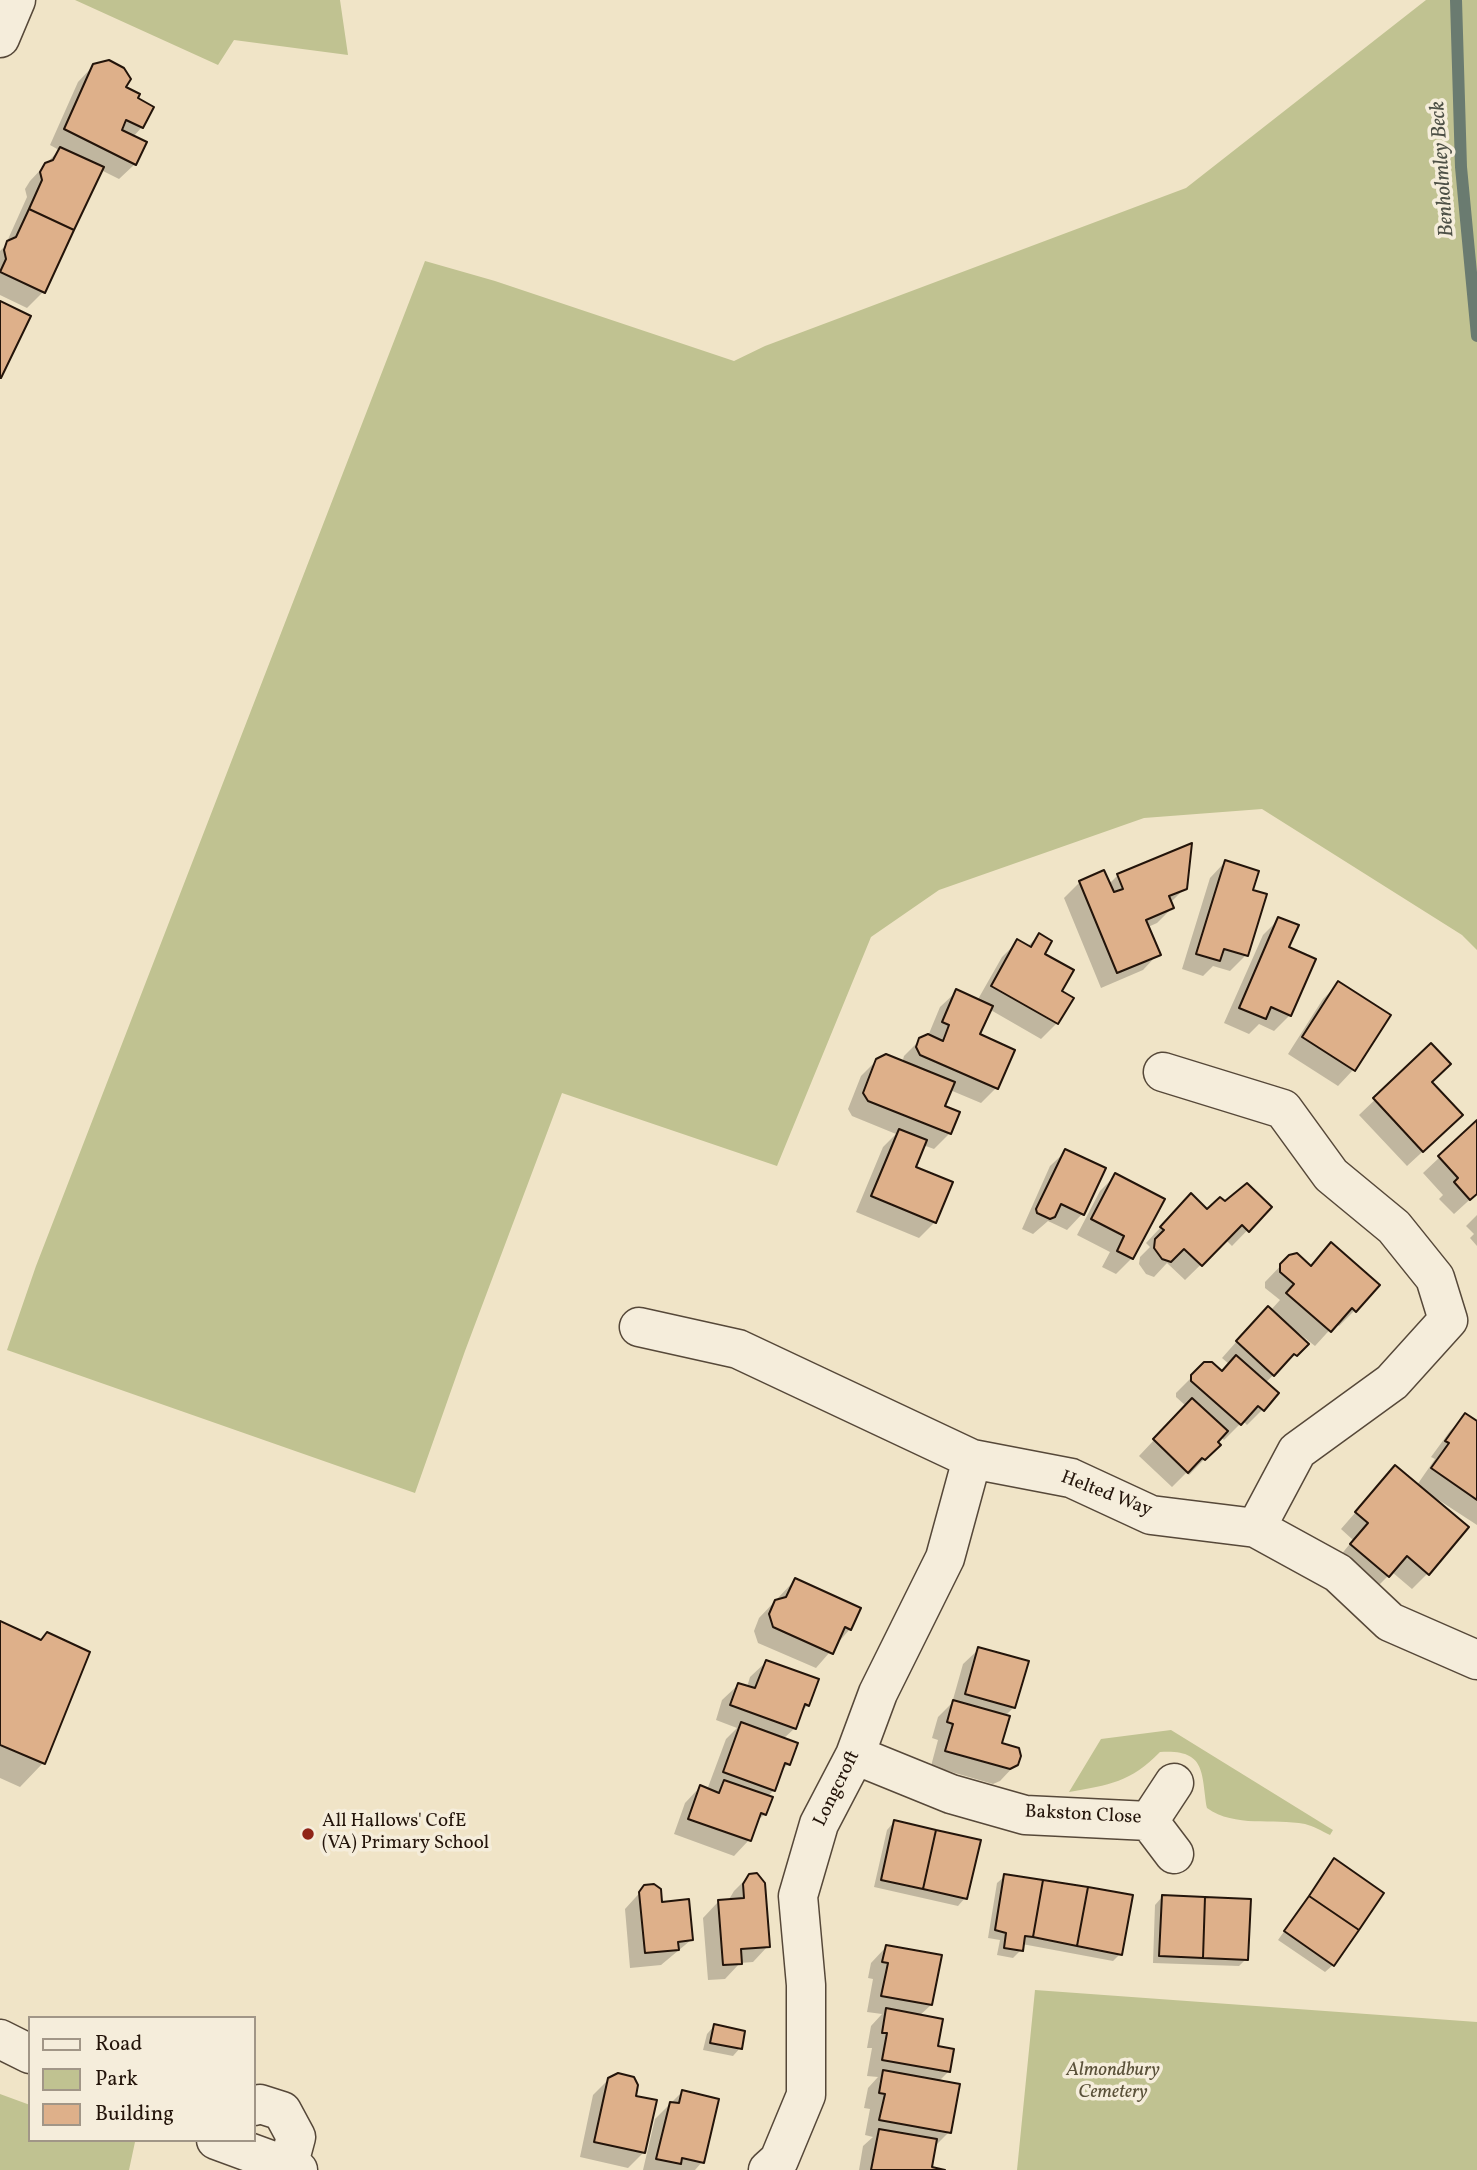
<!DOCTYPE html>
<html>
<head>
<meta charset="utf-8">
<style>
  body { margin:0 }
  #map { position:relative; width:1477px; height:2170px; overflow:hidden; background:#f0e4c7; font-family:Vollkorn,serif }
  canvas { display:block }
  .legend { position:absolute; left:28px; top:2016px; width:228px; height:126px; box-sizing:border-box; background:#f5eddb; border:2px solid #a19687; margin:0; padding:9px 12px; list-style:none; font-size:21px; color:#23140a }
  .legend li { display:flex; align-items:center; gap:14px; height:35px }
  .legend b { width:35px; border:2px solid #a19687 }
</style>
</head>
<body>
<div id="map">
<canvas width="1477" height="2170"></canvas>
<ul class="legend">
<li><b style="height:9px;background:#f5eddb"></b>Road</li>
<li><b style="height:19px;background:#c0c291"></b>Park</li>
<li><b style="height:19px;background:#deb08a"></b>Building</li>
</ul>
</div>
<script>
const ctx = document.querySelector('canvas').getContext('2d');
ctx.lineJoin = 'round';
function fill(path, color) { ctx.fillStyle = color; ctx.fill(path, 'evenodd'); }
function stroke(path, color, width, dash) { ctx.strokeStyle = color; ctx.lineWidth = width; ctx.lineCap = dash ? 'butt' : 'round'; ctx.setLineDash(dash || []); ctx.stroke(path); }
function label(font, color, halo, rows, align = 'center') {
  ctx.font = font + ' Vollkorn,serif'; ctx.lineWidth = 7; ctx.setLineDash([]); ctx.textBaseline = 'middle'; ctx.strokeStyle = halo; ctx.fillStyle = color; for (const [text, x, y, turn = 0] of rows) {
    ctx.save(); ctx.translate(x, y); ctx.rotate((+turn || 0) * Math.PI / 180); ctx.textAlign = isNaN(turn) ? turn : align; if (halo) ctx.strokeText(text, 0, 0); ctx.fillText(text, 0, 0); ctx.restore();
  }
}
const green = new Path2D(`
  M75,0H340L348,55L234,40L218,65Z
  M1426,0H1477V950L1462,935L1262,809L1144,818L939,890L871,937L777,1166L562,1093L465,1351L415,1493L7,1350L36,1266L425,261L495,281L734,361L765,346L1186,188Z
  M1171,1730L1333,1830L1330,1835C1322,1831 1313,1826 1305,1824C1273,1818 1235,1828 1207,1808C1201,1773 1207,1749 1160,1752C1131,1782 1109,1785 1069,1792L1101,1739Z
  M1035,1990L1477,2022V2170H1017Z
  M0,2094L30,2105V2140L135,2142L129,2170H0Z`);
const shadow = new Path2D(`
  M94,65L124,88L142,127L133,137L135,164L119,179L101,170L43,292L27,308L0,295V251L5,246L27,197L25,189L30,181L59,150L50,145L78,82Z
  M1225,862L1251,891L1246,955L1230,971L1213,966L1203,976L1182,969L1210,878Z
  M1118,875L1185,888L1170,903L1172,908L1157,923L1148,927L1158,954L1143,970L1101,988L1064,898L1080,882L1109,884Z
  M1279,919L1287,948L1290,1015L1274,1031L1259,1024L1249,1034L1224,1023L1263,935Z
  M1039,935L1042,954L1060,992L1071,998L1057,1023L1041,1039L989,1009L978,1035L996,1088L981,1103L950,1090L943,1107L950,1133L934,1149L923,1145L914,1168L935,1222L919,1238L856,1212L883,1147L896,1134L852,1116L848,1109L861,1076L877,1060L902,1063L904,1056L920,1040L928,1036L940,1007L956,992L977,1001L1002,957L1017,942L1027,947Z
  M1339,983L1389,1015L1353,1070L1338,1086L1288,1054L1323,999Z
  M1431,1046L1430,1083L1445,1131L1407,1166L1359,1115Z
  M1477,1122V1193L1454,1214L1439,1199L1443,1195L1423,1173Z
  M1066,1151L1104,1169L1082,1214L1067,1230L1048,1221L1033,1234L1022,1229L1050,1166Z
  M1116,1175L1132,1258L1116,1274L1102,1267L1110,1252L1077,1235L1100,1191Z
  M1224,1204L1270,1207L1232,1246L1226,1240L1185,1280L1167,1263L1154,1277L1146,1274L1139,1264L1140,1257L1150,1247L1146,1243L1176,1211H1207Z
  M1477,1215V1246L1470,1238L1474,1234L1466,1226Z
  M1331,1245L1355,1310L1339,1326L1336,1323L1315,1346L1296,1331L1294,1333L1306,1344L1265,1383L1263,1409L1247,1425L1243,1421L1224,1440L1221,1437L1216,1443L1218,1445L1189,1475L1186,1473L1172,1487L1139,1456L1186,1406L1176,1397V1393L1205,1364L1220,1372L1229,1364L1222,1358L1252,1324L1270,1311L1280,1300L1265,1288V1282L1290,1256L1310,1267Z
  M1466,1415L1477,1423V1525L1434,1497L1428,1573L1412,1589L1392,1572L1372,1592L1336,1561L1353,1540L1341,1529L1395,1467L1417,1485L1435,1459L1431,1457L1450,1431Z
  M795,1580L850,1629L816,1668L758,1643L754,1631L759,1618Z
  M0,1623L43,1763L20,1787L0,1778Z
  M979,1649L1014,1707L1005,1716L1000,1744L1016,1764L1000,1781L993,1784L931,1766L938,1740L932,1738L938,1717L952,1703L963,1664Z
  M766,1662L808,1705L801,1712L795,1728L783,1739L788,1764L780,1772L774,1790L767,1797L765,1814L755,1823L749,1840L734,1856L674,1834L685,1803L700,1787L707,1790L726,1739L737,1728L716,1720L722,1700L738,1685L747,1687L750,1677Z
  M894,1822L965,1898L958,1906L874,1887L887,1830Z
  M1335,1860L1333,1965L1325,1972L1278,1940Z
  M750,1875L768,1946L753,1962L740,1963L725,1979L708,1980L703,1918L718,1902L728,1901L734,1891Z
  M1005,1876L1120,1954L1113,1961L1022,1944L1021,1950L1013,1958L997,1955L1000,1940L988,1938L997,1883Z
  M645,1887L691,1940L661,1965L630,1968L625,1909Z
  M1162,1897L1246,1959L1239,1966L1153,1963L1155,1905Z
  M886,1947L931,2005L919,2016L949,2071L938,2082L949,2132L934,2147L930,2168L939,2170H859L863,2146L873,2137L865,2135L870,2109L864,2108L868,2088L878,2077L867,2076L872,2048H867L871,2026L882,2014L867,2012L873,1979L868,1978L871,1963Z
  M714,2026L740,2048L733,2056L703,2050L707,2034Z
  M609,2079L634,2097L644,2152L628,2168L580,2157L593,2095Z
  M682,2092L702,2162L695,2170H643L655,2119Z`);
const stream = new Path2D(`
  M1456,0L1461,167L1477,336`);
const building = new Path2D(`
  M109,60L124,68L131,79L126,87L140,94L138,98L154,107L143,128L126,120L122,130L147,142L136,165L64,129L93,64Z
  M60,147L104,167L74,230L29,209L42,180L40,172L45,163L53,160Z
  M29,209L74,230L45,293L0,272L6,259L4,250L7,241L16,237Z
  M0,301L31,316L1,378H0Z
  M1192,843L1187,889L1169,896L1174,908L1146,920L1161,955L1117,973L1079,881L1104,870L1114,892L1123,889L1117,874Z
  M1225,860L1259,871L1253,890L1267,894L1248,956L1224,949L1220,961L1196,954Z
  M1278,917L1299,925L1289,947L1316,959L1291,1016L1271,1007L1266,1019L1239,1008Z
  M1039,933L1052,941L1045,954L1074,970L1062,991L1074,998L1058,1024L991,986L1017,939L1031,947Z
  M1338,981L1391,1015L1355,1071L1302,1037Z
  M956,989L993,1006L980,1034L1015,1050L998,1089L920,1055L916,1047L919,1038L928,1034L943,1041L949,1025L942,1022Z
  M1431,1043L1451,1064L1432,1082L1463,1115L1423,1152L1373,1098Z
  M886,1054L955,1082L945,1106L960,1112L951,1134L868,1101L863,1093L876,1059Z
  M1477,1120V1194L1470,1200L1454,1182L1458,1178L1438,1156Z
  M899,1129L927,1140L916,1167L953,1182L936,1223L871,1196Z
  M1065,1149L1106,1168L1084,1215L1061,1204L1055,1217L1050,1219L1037,1213L1036,1209Z
  M1115,1173L1165,1199L1133,1259L1117,1251L1124,1236L1091,1219Z
  M1247,1183L1272,1207L1249,1232L1242,1225L1202,1266L1184,1249L1171,1262L1162,1259L1154,1248L1155,1239L1164,1230L1160,1227L1191,1193L1207,1209L1220,1197L1225,1201Z
  M1331,1242L1380,1285L1356,1312L1352,1308L1331,1332L1286,1293L1294,1284L1280,1272V1264L1289,1255L1297,1253L1311,1266Z
  M1268,1306L1309,1344L1297,1356L1294,1354L1274,1376L1236,1341Z
  M1236,1355L1279,1393L1264,1411L1258,1406L1241,1425L1191,1381V1375L1204,1362H1212L1222,1371Z
  M1192,1398L1228,1431L1218,1442L1221,1445L1205,1460L1202,1458L1188,1473L1153,1439Z
  M1465,1413L1477,1421V1500L1431,1468L1449,1443L1445,1441Z
  M1395,1465L1469,1527L1429,1575L1407,1556L1389,1577L1350,1544L1368,1523L1355,1512Z
  M795,1578L861,1608L851,1630L845,1627L833,1654L773,1627L769,1614L775,1600L786,1597Z
  M0,1621L41,1640L47,1632L90,1652L45,1764L0,1745Z
  M978,1647L1029,1661L1015,1708L965,1694Z
  M766,1660L819,1679L809,1706L805,1704L796,1729L730,1705L738,1683L755,1688Z
  M953,1700L1010,1716L1002,1743L1019,1748L1021,1756L1018,1765L1010,1769L945,1751L953,1724L947,1722Z
  M741,1722L798,1743L790,1765L785,1763L775,1791L723,1772Z
  M724,1780L773,1797L766,1815L761,1813L751,1841L688,1819L700,1785L719,1793Z
  M894,1820L936,1830L923,1889L881,1880Z
  M936,1830L981,1840L967,1899L923,1889Z
  M1334,1858L1384,1893L1359,1930L1309,1896Z
  M757,1873L765,1883L770,1947L741,1949L742,1964L723,1965L718,1900L744,1898L743,1884L749,1874Z
  M1004,1874L1043,1880L1033,1937L1025,1936L1023,1951L1004,1948L1006,1933L995,1930Z
  M1043,1880L1088,1887L1077,1946L1033,1937Z
  M654,1884L661,1889L662,1902L689,1899L693,1940L678,1942L679,1950L645,1953L639,1892L644,1885Z
  M1088,1887L1133,1895L1122,1955L1077,1946Z
  M1162,1895L1205,1897L1203,1958L1159,1956Z
  M1309,1896L1359,1930L1334,1966L1284,1931Z
  M1205,1897L1251,1899L1248,1960L1203,1958Z
  M886,1945L942,1955L932,2005L881,1996L888,1963L882,1962Z
  M886,2008L943,2019L938,2046L954,2049L950,2072L882,2060L887,2033H882Z
  M714,2024L745,2031L742,2049L710,2043Z
  M883,2070L960,2084L951,2133L879,2120L885,2094L879,2093Z
  M618,2073L634,2077L638,2085L636,2096L657,2100L645,2153L594,2142L608,2078Z
  M682,2090L719,2099L704,2163L682,2158L681,2164L656,2159L670,2102L679,2103Z
  M879,2129L937,2139L932,2167L945,2170H871Z`);
const minor = new Path2D(`
  M0,38L16,0
  M1163,1072L1283,1109L1331,1175L1394,1227L1435,1278L1448,1320L1392,1382L1297,1451L1256,1528
  M639,1327L738,1349L972,1459L1071,1478L1151,1515L1256,1528L1338,1573L1390,1622L1477,1660
  M855,1755L951,1794L1025,1815L1149,1821
  M1149,1821L1174,1783
  M1149,1821L1174,1854
  M0,2039L30,2054
  M254,2106L260,2104L282,2111L296,2137L288,2167
  M216,2140L298,2170
  M768,2170L779,2160L806,2095V1985L798,1896L819,1824L855,1755L878,1693L945,1558L972,1459`);
const markers = [
  [308,1834,7,"#8f2418"]
];
const streetNames = [
  ["Helted Way",1106,1495,21],
  ["Longcroft",838,1789,-64],
  ["Bakston Close",1083,1816,3]
];
const poiNames = [
  ["All Hallows' CofE",322,1823],
  ["(VA) Primary School",322,1845]
];
const parkNames = [
  ["Almondbury",1113,2072],
  ["Cemetery",1113,2094]
];
const waterNames = [
  ["Benholmley Beck",1444,169,-94]
];
fill(green, '#c0c291');
fill(shadow, '#0003');
stroke(stream, '#6a7b70', 12);
fill(building, '#deb08a');
stroke(building, '#23140a', 2);
stroke(minor, '#564839', 41);
stroke(minor, '#f5eddb', 38);
for (const [x, y, r, color] of markers) { const dot = new Path2D(); dot.arc(x, y, r, 0, 2 * Math.PI); ctx.fillStyle = color; ctx.fill(dot); stroke(dot, '#f5eddb', 2.5); }
label('19px', '#23140a', '#f5eddb', streetNames);
label('19px', '#23140a', '#f5eddb', poiNames, 'left');
label('italic 19px', '#5a5139', '#f5eddb', parkNames);
label('italic 21px', '#4d5046', '#f5eddb', waterNames);
</script>
</body>
</html>
